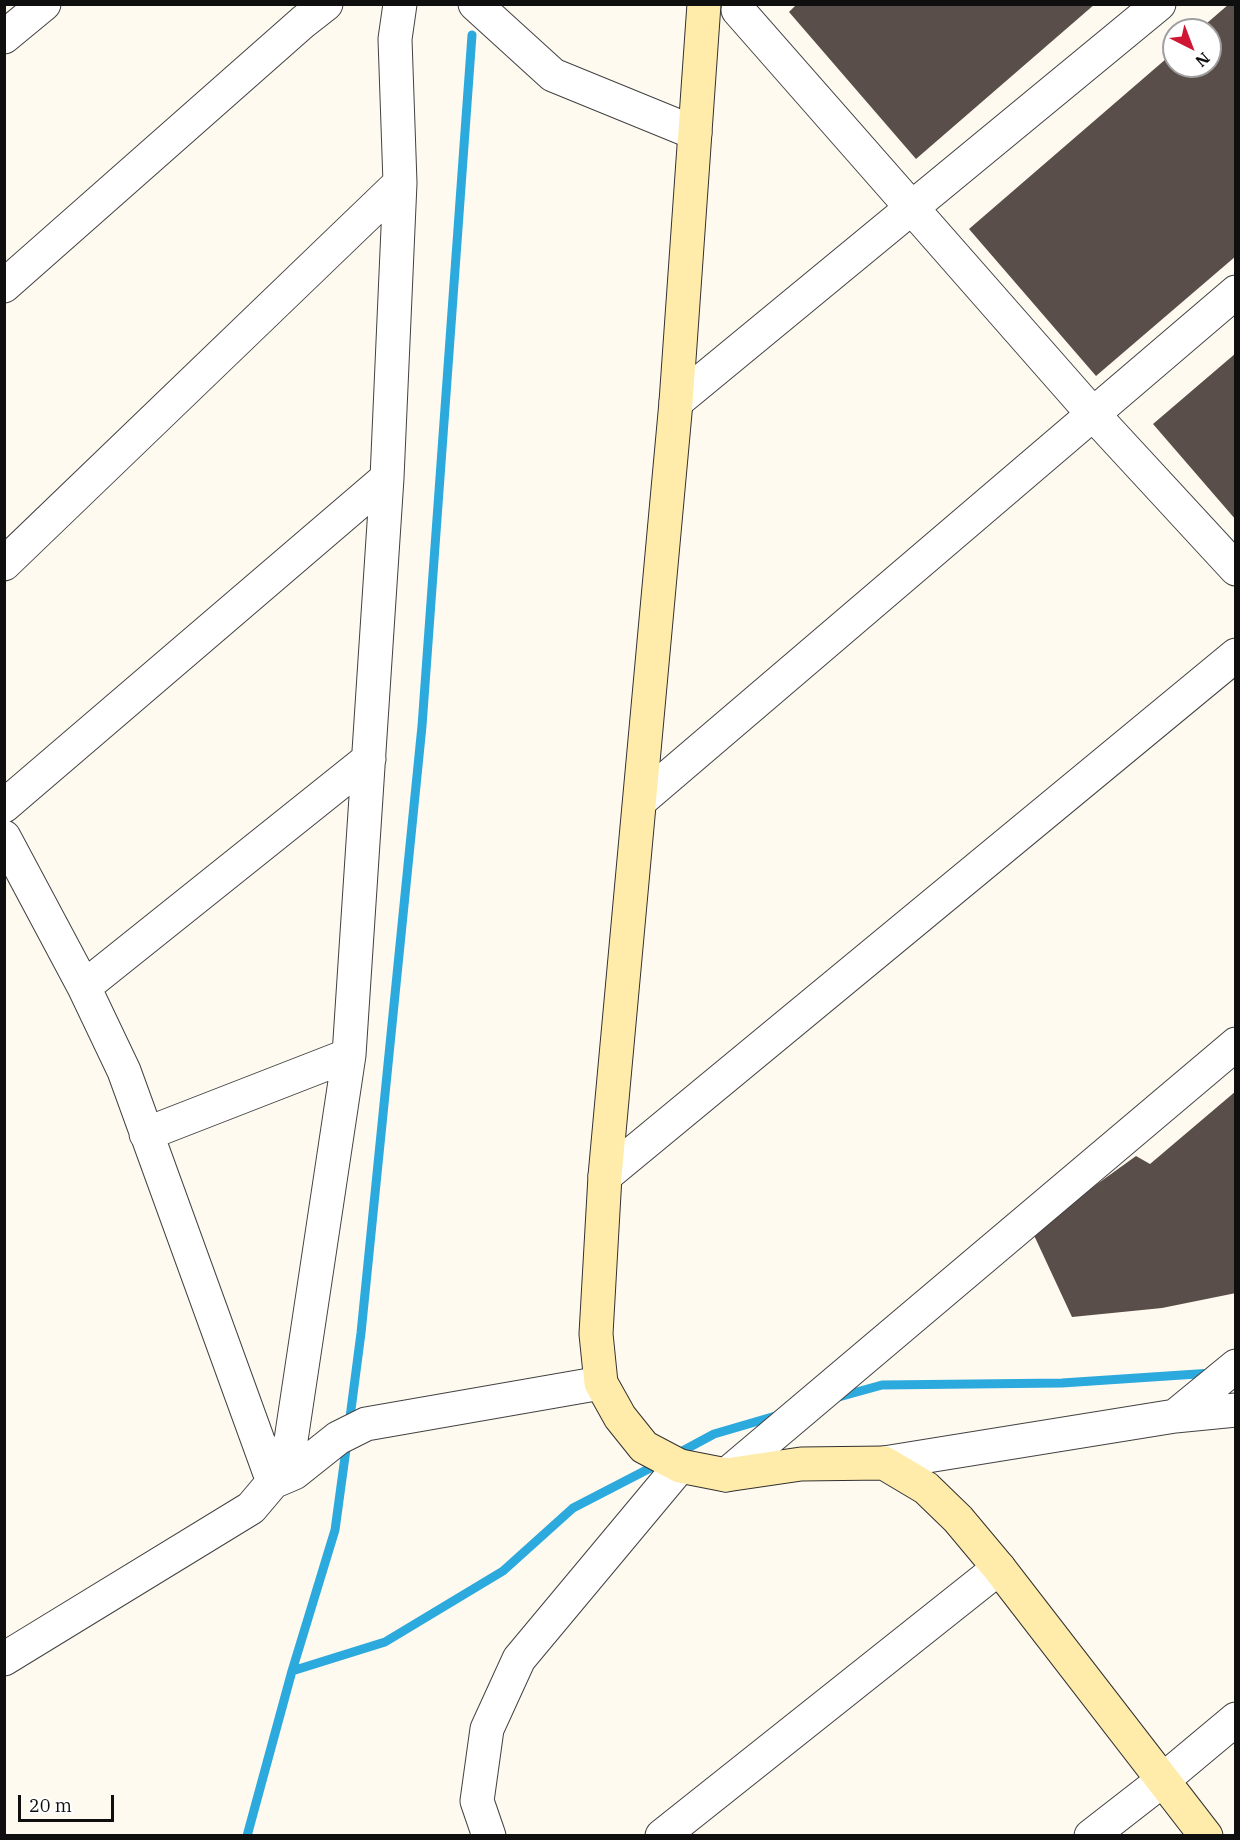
<!DOCTYPE html>
<html>
<head>
<meta charset="utf-8">
<style>
  body { margin:0 }
  #map { position:relative; width:1240px; height:1840px; overflow:hidden; background:#fffaf0; font-family:"IBM Plex Serif",serif }
  canvas { display:block }
  .frame { position:absolute; inset:0; border:6px solid #0f0f0f; pointer-events:none }
  .north { position:absolute; left:1162px; top:18px; width:60px; height:60px; box-sizing:border-box; background:#fff; border:2px solid #9f9f9f; border-radius:50%; rotate:138deg; font-size:16px; font-weight:700; line-height:24px; text-align:center; color:#0f0f0f }
  .north::after { content:''; display:block; margin:auto; width:21px; height:27px; background:#cf1634; clip-path:polygon(50% 0,100% 100%,50% 72%,0 100%) }
  .scale { position:absolute; left:18px; top:1795px; width:96px; height:27px; box-sizing:border-box; border:3px solid #0f0f0f; border-top:0; padding-left:8px; font-size:18px; line-height:21px; white-space:nowrap; color:#0f0f0f; -webkit-text-stroke:4px #fff; paint-order:stroke }
</style>
</head>
<body>
<div id="map">
<canvas width="1240" height="1840"></canvas>
<div class="frame"></div>
<div class="north">N</div>
<div class="scale">20 m</div>
</div>
<script>
const ctx = document.querySelector('canvas').getContext('2d');
ctx.lineJoin = 'round';
function stroke(path, color, width, dash) { ctx.strokeStyle = color; ctx.lineWidth = width; ctx.lineCap = dash ? 'butt' : 'round'; ctx.setLineDash(dash || []); ctx.stroke(path); }
function fill(path, color) { ctx.fillStyle = color; ctx.fill(path, 'evenodd'); }
const stream = new Path2D(`
  M835,1398L882,1385L1062,1383L1212,1373
  M349,1425L361,1333L422,726L472,35
  M675,1455L714,1434L779,1415
  M292,1671L385,1642L503,1571L573,1508L660,1463
  M247,1836L292,1671L335,1530L347,1442`);
const building = new Path2D(`
  M797,4H1095L916,159L789,12Z
  M1229,4H1236V256L1096,376L969,229L1174,52V66H1210V30H1199Z
  M1236,353V520L1153,424Z
  M1236,1091V1293L1162,1308L1072,1317L1032,1231L1136,1156L1150,1164Z`);
const street = new Path2D(`
  M475,4L553,75L695,133
  M738,10L1092,413L1236,569
  M4,37L44,4
  M4,286L303,22L326,4
  M676,402L1159,4
  M4,564L400,183
  M640,801L1236,292
  M4,806L387,478
  M4,837L84,987L124,1071L273,1482L294,1473L338,1438L366,1424L601,1383
  M84,987L369,759
  M146,1134L349,1055
  M605,1176L1236,655
  M1175,1416L1236,1366
  M884,1463L1175,1416L1236,1410
  M726,1475L1236,1044
  M4,1659L251,1508L273,1482L291,1440L349,1055L387,478L400,183L395,39L400,4
  M489,1836L477,1801L487,1729L519,1659L680,1466
  M662,1836L999,1568
  M1091,1836L1163,1780L1236,1719`);
const secondary = new Path2D(`
  M704,4L676,402L605,1176L596,1334L601,1383L620,1417L644,1447L680,1466L726,1475L801,1464L884,1463L926,1488L958,1519L999,1568L1206,1836`);
stroke(stream, '#2daadd', 9);
fill(building, '#594e4a');
stroke(street, '#424242', 35);
stroke(secondary, '#313131', 35);
stroke(street, '#fff', 33);
stroke(secondary, '#ffecab', 33);
</script>
</body>
</html>
